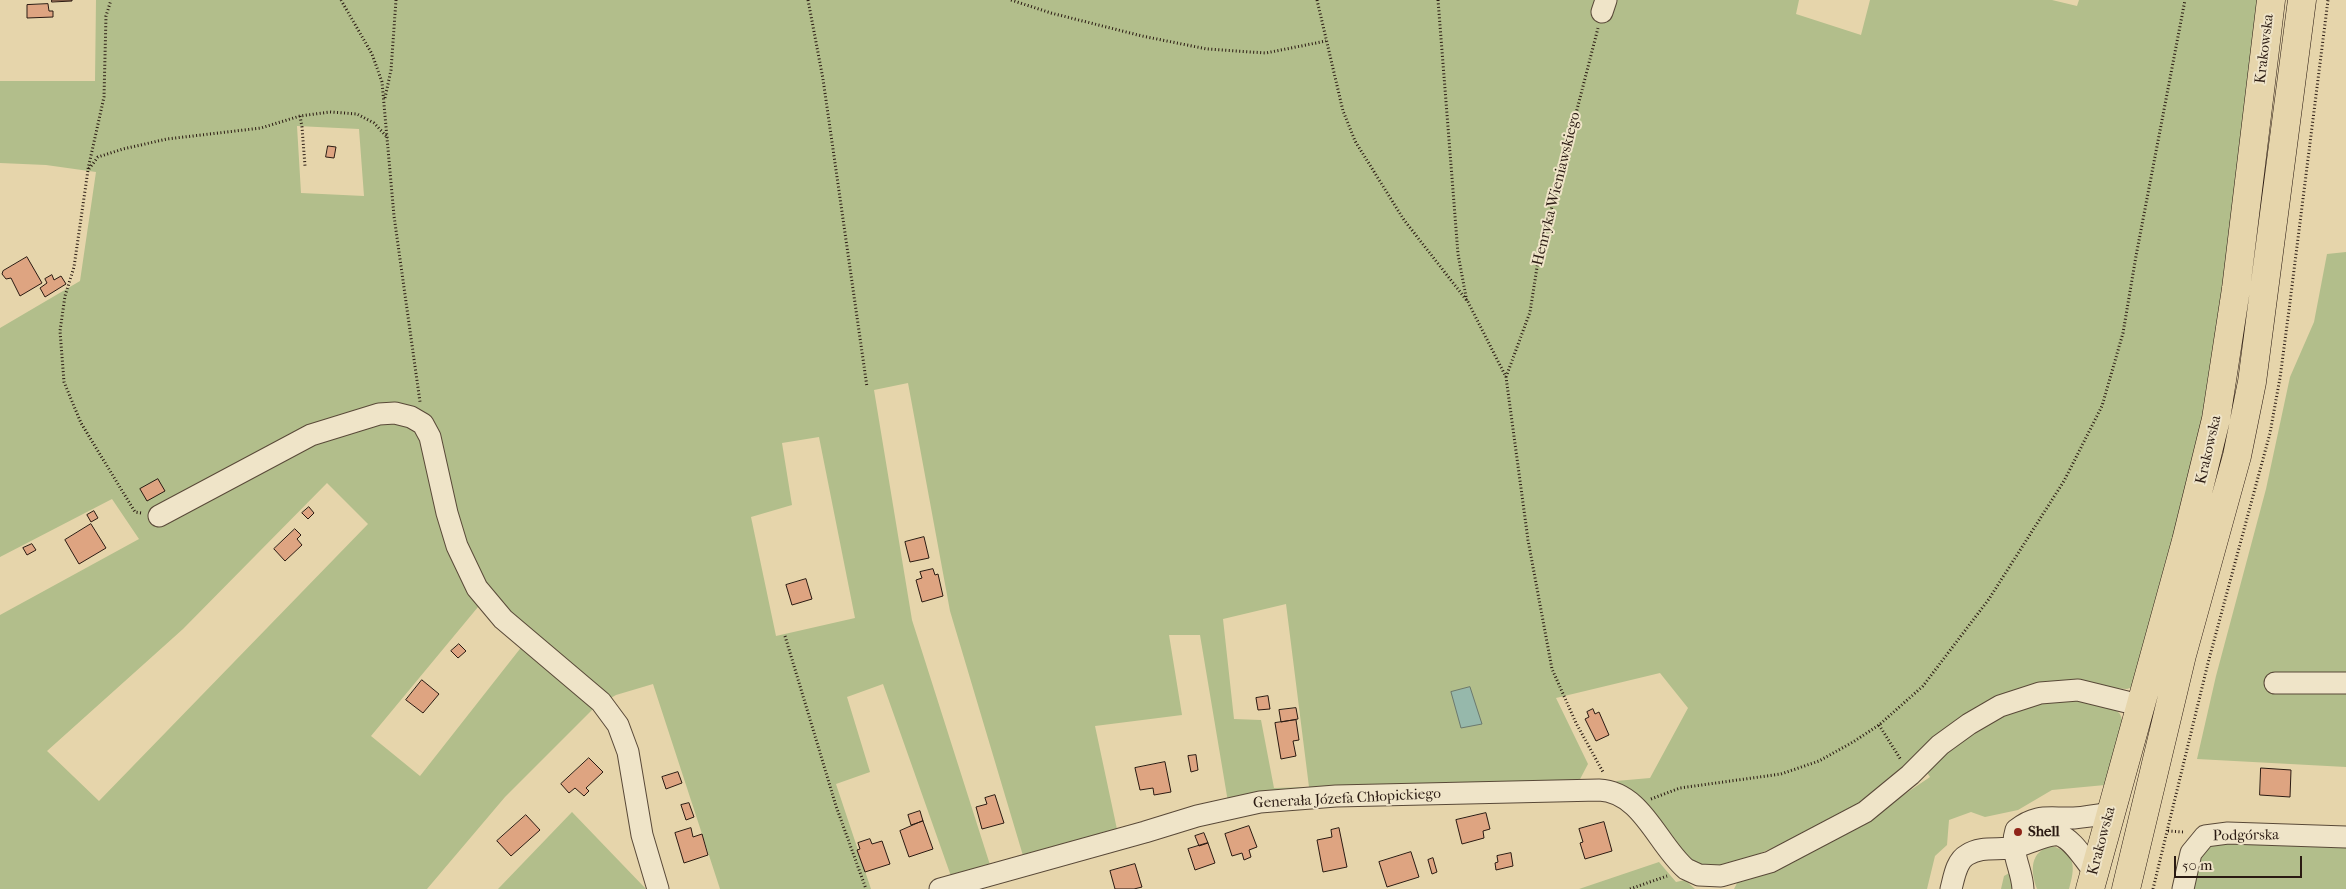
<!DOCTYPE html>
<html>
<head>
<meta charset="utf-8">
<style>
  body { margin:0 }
  #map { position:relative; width:2346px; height:889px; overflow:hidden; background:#e6d5ab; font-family:"IM FELL French Canon",serif }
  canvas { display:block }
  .scale { position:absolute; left:2174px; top:856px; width:128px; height:22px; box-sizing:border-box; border:2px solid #2a1a12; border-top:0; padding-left:6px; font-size:15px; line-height:18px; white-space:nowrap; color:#2a1a12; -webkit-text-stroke:4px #efe4c8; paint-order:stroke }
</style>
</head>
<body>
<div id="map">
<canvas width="2346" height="889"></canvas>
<div class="scale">50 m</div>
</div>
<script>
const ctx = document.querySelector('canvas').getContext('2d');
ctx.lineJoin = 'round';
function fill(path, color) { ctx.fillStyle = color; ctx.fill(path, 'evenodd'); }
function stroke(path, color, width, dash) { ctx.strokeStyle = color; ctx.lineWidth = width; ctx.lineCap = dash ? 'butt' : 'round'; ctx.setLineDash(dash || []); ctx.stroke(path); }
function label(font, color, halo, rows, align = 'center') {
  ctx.font = font + ' "IM FELL French Canon",serif'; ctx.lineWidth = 4; ctx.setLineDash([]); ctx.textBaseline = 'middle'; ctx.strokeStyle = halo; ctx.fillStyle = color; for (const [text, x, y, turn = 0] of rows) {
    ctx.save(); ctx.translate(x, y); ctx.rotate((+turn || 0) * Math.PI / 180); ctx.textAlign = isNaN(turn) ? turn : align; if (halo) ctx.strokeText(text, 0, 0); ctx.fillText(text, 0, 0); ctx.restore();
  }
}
const green = new Path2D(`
  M96,0H1799L1796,14L1861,35L1870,0H2052L2077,6L2079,0H2260L2212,384L2135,686L2127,689L2111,688L2112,706L2120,714L2123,722L2105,785L2052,790L2018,810L1985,817L1971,812L1949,820L1947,845L1935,856L1927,889H1734L1737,883L1754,872L1868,819L1930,777L1915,755L1891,782L1835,820L1745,860L1706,869L1689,863L1633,795L1616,781L1650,778L1688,708L1660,673L1556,698L1588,764L1578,783L1228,802L1200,635H1169L1182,715L1095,726L1118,834L1024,859L950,611L908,383L874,390L912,620L991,868L952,879L883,684L847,697L870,772L836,784L871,889H720L653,684L616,695L595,707L505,797L427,889H0V615L139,539L112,499L0,557V328L80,281L96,172L46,165L0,163V81H95ZM297,126L359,129L364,196L301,193ZM819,437L855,618L776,636L751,517L792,505L782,443ZM327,483L368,524L99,801L47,751L183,629ZM1286,604L1309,787L1274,788L1261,720L1234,719L1223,619ZM478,607L523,645L420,776L371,736Z
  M2346,252V767L2197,759L2216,676L2266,489L2290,377L2314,322L2327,254Z
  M572,812L646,889H498Z
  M2227,840L2346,848V889H2188L2204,848Z
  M2052,846C2077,854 2075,868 2069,889H2037C2030,870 2030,851 2052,846Z
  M1659,862L1676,882L1685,880L1695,889H1579Z
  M2011,872L2018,889H2001L2004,876Z`);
const water = new Path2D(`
  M1470,687L1482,724L1461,728L1451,692Z`);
const building = new Path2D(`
  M52,0H72V1L52,2Z
  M48,4L49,11H53V17L27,18V5Z
  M328,146L336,147L334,158L326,157Z
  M27,257L42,283L20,296L11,278L6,279L2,274L3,271Z
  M52,275L54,280L61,276L66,284L45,297L40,288L47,283L45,279Z
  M158,479L165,491L147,501L140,489Z
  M309,507L314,513L308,519L302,513Z
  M94,511L98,518L91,522L87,515Z
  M91,524L106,548L79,564L65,540Z
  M295,529L301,535L297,539L302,545L285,561L274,549Z
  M924,537L929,558L910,562L905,542Z
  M32,544L36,550L27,555L23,548Z
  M933,569L935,575L938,574L943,596L922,602L916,580L922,578L920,572Z
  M806,579L812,599L792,605L786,585Z
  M459,644L466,651L458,658L451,651Z
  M422,680L439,694L423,713L406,700Z
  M1268,696L1270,709L1258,710L1256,698Z
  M1296,708L1298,719L1281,722L1279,710Z
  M1593,709L1595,714L1599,712L1609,735L1596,741L1585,719L1589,717L1587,712Z
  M1296,720L1299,740L1293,741L1296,756L1281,759L1275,723Z
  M1196,755L1198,770L1191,772L1188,756Z
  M589,758L603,772L586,788L589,791L584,796L575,788L569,793L561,784Z
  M1165,762L1171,792L1154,795L1153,788L1140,790L1135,768Z
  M2261,768L2291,770L2290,797L2260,795Z
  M678,772L682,783L666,789L662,777Z
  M995,795L1004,823L982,829L976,807L987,804L985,798Z
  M689,803L694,817L686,820L681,805Z
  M920,811L923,821L911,825L908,815Z
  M1486,813L1490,829L1483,831L1484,838L1462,844L1456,820Z
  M526,815L540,830L511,856L497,841Z
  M923,821L933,849L909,857L900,831Z
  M1604,822L1612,851L1585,859L1580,843L1583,842L1579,829Z
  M1249,826L1257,847L1249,850L1251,857L1244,860L1242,853L1232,856L1225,834Z
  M691,828L693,837L702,834L708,855L684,863L675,833Z
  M1339,828L1347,867L1323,872L1317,840L1332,837L1331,830Z
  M1204,833L1208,843L1199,846L1195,836Z
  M870,839L872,844L882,841L890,864L865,872L857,850L860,849L858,843Z
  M1208,843L1215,863L1195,870L1188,849Z
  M1411,852L1419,877L1387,887L1379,862Z
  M1511,853L1513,866L1496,870L1495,863L1498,862L1497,856Z
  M1433,858L1437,872L1432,874L1428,860Z
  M1135,864L1142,887L1134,889H1115L1110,871Z`);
const path = new Path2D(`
  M341,0L372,54L382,82L394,216L420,402
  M808,0L823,79L867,387
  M1011,0L1051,13L1142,36L1207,49L1266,53L1326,41
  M1317,0L1343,111L1355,141L1404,220L1468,302L1506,377L1528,540L1552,669L1576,723L1603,772
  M1438,0L1458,254L1467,302
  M385,98L391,70L396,0
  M300,116L302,127L305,166
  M88,169L104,97L106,16L111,0
  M1506,377L1530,312L1538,261L1598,28
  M141,513L135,512L81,423L64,382L60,331L65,296L74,267L88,170L98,157L123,149L167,139L261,128L300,116L330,112L357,114L374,123L388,138
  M785,636L836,806L866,889
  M1879,725L1901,760
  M1651,799L1680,788L1781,774L1819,761L1853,742L1879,725L1923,686L1989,599L2064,481L2102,406L2123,333L2136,256L2185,0
  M2168,831L2184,832
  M1630,889L1667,876
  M2153,889L2208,663L2270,433L2280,378L2289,310L2328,0`);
const minor = new Path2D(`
  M1602,12L1606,0
  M159,516L311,435L379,414L395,413L411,417L423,424L430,437L447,513L457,546L477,588L503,619L601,702L618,725L628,752L642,835L658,889
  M2275,683H2346
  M940,889L1145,832L1197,816L1260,802L1336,796L1599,790C1642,792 1657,844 1686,869L1699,875L1721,876L1770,862L1865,812L1910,775L1940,745L1969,724L2000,706L2040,693L2078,690L2139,705
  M1951,889C1954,878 1956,861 1967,855C1982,845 2000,851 2016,847C2027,844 2049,833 2059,835C2074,840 2084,860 2094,871
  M2023,889C2022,868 2009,852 2016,830C2037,813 2050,819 2074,818C2086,817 2098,815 2109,813
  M2183,889L2191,853L2205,836L2228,833L2346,837`);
const major = new Path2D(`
  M2090,889L2186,541L2216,419L2236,289L2271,0
  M2126,889L2182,655L2237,456L2252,382L2302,0`);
const markers = [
  [2018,832,5,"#8f2418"]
];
const streetNames = [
  ["Krakowska",2265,49,-83],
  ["Henryka Wieniawskiego",1557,189,-76],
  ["Krakowska",2209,450,-77],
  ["Generała Józefa Chłopickiego",1347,799,-3],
  ["Podgórska",2246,836,-1],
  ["Krakowska",2102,841,-75]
];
const poiNames = [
  ["Shell",2028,832]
];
fill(green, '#b2be8b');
fill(water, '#96b8ab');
stroke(water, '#6b796e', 1);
fill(building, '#dea481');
stroke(building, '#2a1a12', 1);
stroke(minor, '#594938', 23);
stroke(major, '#2a1a12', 29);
stroke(path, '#2a1a12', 3, [1, 2.5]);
stroke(minor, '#efe4c8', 21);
stroke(major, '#e6d5ab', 28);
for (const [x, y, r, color] of markers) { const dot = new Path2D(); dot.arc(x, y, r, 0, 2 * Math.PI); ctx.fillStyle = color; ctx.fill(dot); stroke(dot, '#efe4c8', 2); }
label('15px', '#2a1a12', '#efe4c8', streetNames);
label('bold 15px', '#2a1a12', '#efe4c8', poiNames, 'left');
</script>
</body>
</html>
